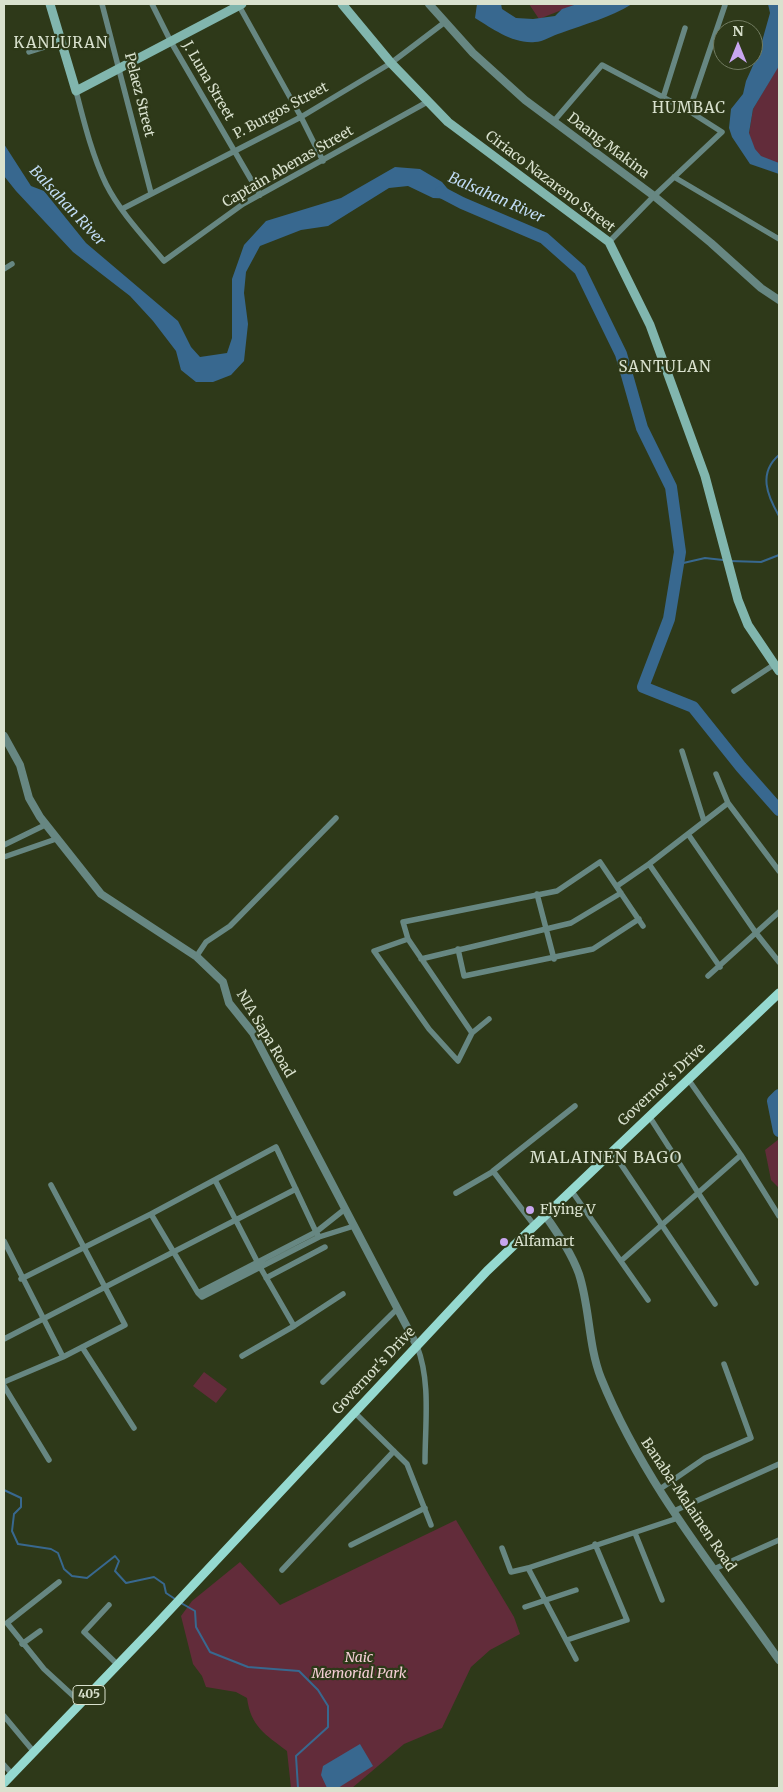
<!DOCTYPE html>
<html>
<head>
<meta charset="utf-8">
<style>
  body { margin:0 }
  #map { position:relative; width:783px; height:1792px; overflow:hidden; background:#2e3919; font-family:Merriweather,serif }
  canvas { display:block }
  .frame { position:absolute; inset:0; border:5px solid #d9e1ce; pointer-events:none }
  .north { position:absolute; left:713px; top:20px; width:50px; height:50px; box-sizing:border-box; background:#2e3919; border:1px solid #727c61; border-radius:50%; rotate:0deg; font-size:14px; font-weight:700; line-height:20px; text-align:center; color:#d9e1ce }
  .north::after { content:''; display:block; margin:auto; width:18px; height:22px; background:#c8a6ef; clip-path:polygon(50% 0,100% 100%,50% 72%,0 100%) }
</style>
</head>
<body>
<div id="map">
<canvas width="783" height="1792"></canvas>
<div class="frame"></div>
<div class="north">N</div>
</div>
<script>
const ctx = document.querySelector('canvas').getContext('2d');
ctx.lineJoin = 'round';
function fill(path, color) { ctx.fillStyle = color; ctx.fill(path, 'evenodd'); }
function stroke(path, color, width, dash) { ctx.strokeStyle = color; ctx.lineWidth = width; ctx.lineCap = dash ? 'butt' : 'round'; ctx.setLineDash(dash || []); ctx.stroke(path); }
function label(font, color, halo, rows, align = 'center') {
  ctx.font = font + ' Merriweather,serif'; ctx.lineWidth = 4.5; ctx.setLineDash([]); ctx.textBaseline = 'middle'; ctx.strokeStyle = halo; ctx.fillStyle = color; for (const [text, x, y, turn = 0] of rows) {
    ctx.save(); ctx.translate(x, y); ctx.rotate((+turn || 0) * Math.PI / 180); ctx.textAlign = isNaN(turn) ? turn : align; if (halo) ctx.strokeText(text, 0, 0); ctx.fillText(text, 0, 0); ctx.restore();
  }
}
const green = new Path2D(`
  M529,4H577L539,19Z
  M779,65V165L757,159L749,134L753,109Z
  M779,1139V1188L771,1180L765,1150Z
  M204,1372L227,1389L216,1403L193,1386Z
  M456,1520L514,1617L520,1634L490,1650L471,1667L442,1728L404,1744L352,1788H291L287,1751C265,1734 251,1727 247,1698L236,1692L206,1687L202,1676L193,1664L181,1616L192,1601L240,1562L280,1605Z`);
const water = new Path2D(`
  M477,4H501L502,9L516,18L533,19L555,16L562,9L577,4H632C609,18 585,24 561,33C553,35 543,42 535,42C513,44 493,29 475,18Z
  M768,4H779V66L753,109L749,133L755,149L761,156L779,163V174L750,164L732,137L729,128L731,109L743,94L746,81L759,52L770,13Z
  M4,144L31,186L44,191L86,243L178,321L191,347L200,357L227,353L232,338V279L244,245L266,221L341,198L395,167L420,169L442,182L456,199L433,198L408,186L389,188L328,226L301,230L260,246L246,272L244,293L248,324L244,361L231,375L213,382H196L181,370L176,351L153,321L130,296L73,252L16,191L4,176Z
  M360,1744L373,1766L338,1788H327L321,1775L323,1766Z`);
const stream = new Path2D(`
  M779,455C758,473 767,495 779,516
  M730,561L761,562L779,555
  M679,564L705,558L723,560
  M4,1490L21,1498V1507L14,1514L12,1531L18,1544L51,1549L58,1553L64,1569L72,1576L87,1578L115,1556L119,1561L115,1571L126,1583L154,1577L164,1584L166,1593L175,1599
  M181,1603L195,1611L196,1627L210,1652L248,1667L299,1671L318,1690L328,1706V1727L296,1756L298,1788`);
const river = new Path2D(`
  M441,192L462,203L544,238L580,270L621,354L642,428L671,487L680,552L669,619L643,687L693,707L741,767L779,810
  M779,1095L773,1101L779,1131`);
const minor = new Path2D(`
  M102,4L151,193
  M152,4L171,42L260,195
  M238,4L301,117L323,161
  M29,52L61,42
  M76,91C84,122 92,155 106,184C120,212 144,237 164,261L243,204L429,101
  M663,98L685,28
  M689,111L725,5
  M554,121L602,65L689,111L722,132L654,196L609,242
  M674,177L779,239
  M122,209L301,117L391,63L445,22
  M4,269L12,264
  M734,691L775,664
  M682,751L704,821
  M716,774L728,803L779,871
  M688,834L756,933L779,962
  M4,845L45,825
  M4,857L56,839
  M649,864L720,967
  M617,886L649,864L728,803
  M537,894L554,959
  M408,939L374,951L429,1029L458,1061L472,1033L489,1019
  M458,949L464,976L593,949L639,919
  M196,957L206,942L230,926L336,818
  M421,959L571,923L621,893
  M708,976L779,912
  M472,1033L408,939L403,922L557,891L600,862L643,926
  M688,1079L741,1155L779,1216
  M649,1116L756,1283
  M612,1151L715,1304
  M215,1180L260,1267L294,1326L343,1294
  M571,1190L648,1300
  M456,1193L494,1171
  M534,1225L493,1171L575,1106
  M319,1237L316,1232L198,1293L202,1297L319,1237L354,1226
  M4,1241L63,1357
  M622,1260L741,1155
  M266,1278L325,1247
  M21,1279L151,1214
  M198,1293L151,1214L276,1147L316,1232L345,1209
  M4,1339L296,1189
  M417,1346C431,1382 425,1424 425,1462
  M82,1347L134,1428
  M242,1356L294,1326
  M4,1382L63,1357L125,1325L51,1185
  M323,1382L396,1310
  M4,1386L49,1460
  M354,1412L407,1464L431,1525
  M660,1489L705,1458L751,1438L724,1364
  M674,1511L779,1464
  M635,1533L662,1600
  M351,1545L425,1508
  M502,1548L511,1572L528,1568
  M714,1569L779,1540
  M282,1570L394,1451
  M59,1582L7,1623L44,1669L81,1703
  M109,1605L84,1632L118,1665
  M525,1607L576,1590
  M567,1640L627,1620L595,1544
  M22,1644L40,1631
  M576,1659L528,1568L678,1518
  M4,1716L34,1752
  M4,1765L12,1774`);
const tertiary = new Path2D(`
  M429,4L473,53L525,100L654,196L711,243L761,288L779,300
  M4,736L20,765L29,798L40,817L101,894L197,957L223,982L229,1003L253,1033L417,1346
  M545,1215C558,1234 571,1252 579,1274C590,1308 588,1345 601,1378C643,1482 715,1569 779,1660`);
const secondary = new Path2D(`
  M50,4L76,91L242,4
  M342,4L391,63L448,122L609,242L650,325L705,476L738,600L748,625L779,671`);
const primary = new Path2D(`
  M4,1783L153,1628L487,1271L779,993`);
const markers = [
  [530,1210,5,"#c8a6ef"],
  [504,1242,5,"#c8a6ef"]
];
const shields = [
  [89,1695,32]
];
const shieldNames = [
  ["405",89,1695]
];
const streetNames = [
  ["J. Luna Street",208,81,60],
  ["Pelaez Street",139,95,76],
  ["P. Burgos Street",281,111,-28],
  ["Daang Makina",608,146,37],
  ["Captain Abenas Street",288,167,-30],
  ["Ciriaco Nazareno Street",550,182,37],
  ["NIA Sapa Road",265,1034,59],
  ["Governor's Drive",662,1085,-43],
  ["Governor's Drive",374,1371,-47],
  ["Banaba-Malainen Road",688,1505,56]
];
const poiNames = [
  ["Flying V",540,1210],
  ["Alfamart",514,1242]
];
const parkNames = [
  ["Naic",359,1658],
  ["Memorial Park",359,1674]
];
const neighbourhoodNames = [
  ["KANLURAN",61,44],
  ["HUMBAC",689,109],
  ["SANTULAN",665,368]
];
const waterNames = [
  ["Balsahan River",496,198,24],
  ["Balsahan River",67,206,47]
];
const quarterNames = [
  ["MALAINEN BAGO",606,1158]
];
fill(green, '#622c3a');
fill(water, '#38688f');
stroke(stream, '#38688f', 2);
stroke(river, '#38688f', 12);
stroke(minor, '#678782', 5.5);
stroke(tertiary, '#678782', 8);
stroke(secondary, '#81b6ae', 9);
stroke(primary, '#95d9d0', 9);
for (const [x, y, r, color] of markers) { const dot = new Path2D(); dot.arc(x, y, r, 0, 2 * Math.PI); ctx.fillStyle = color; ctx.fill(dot); stroke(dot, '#2e3919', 2); }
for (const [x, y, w] of shields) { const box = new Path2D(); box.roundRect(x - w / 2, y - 9.5, w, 19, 4); ctx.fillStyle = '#2e3919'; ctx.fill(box); stroke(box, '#d9e1ce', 1); }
label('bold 12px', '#d9e1ce', null, shieldNames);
label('14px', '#d9e1ce', '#2e3919', streetNames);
label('14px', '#d9e1ce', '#2e3919', poiNames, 'left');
label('italic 14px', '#f5ced5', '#2e3919', parkNames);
ctx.letterSpacing = '1px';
label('15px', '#d9e1ce', '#2e3919', neighbourhoodNames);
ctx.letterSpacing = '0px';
label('italic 15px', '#c1dcf5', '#2e3919', waterNames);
ctx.letterSpacing = '1px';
label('16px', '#d9e1ce', '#2e3919', quarterNames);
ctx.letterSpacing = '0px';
</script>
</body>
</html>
